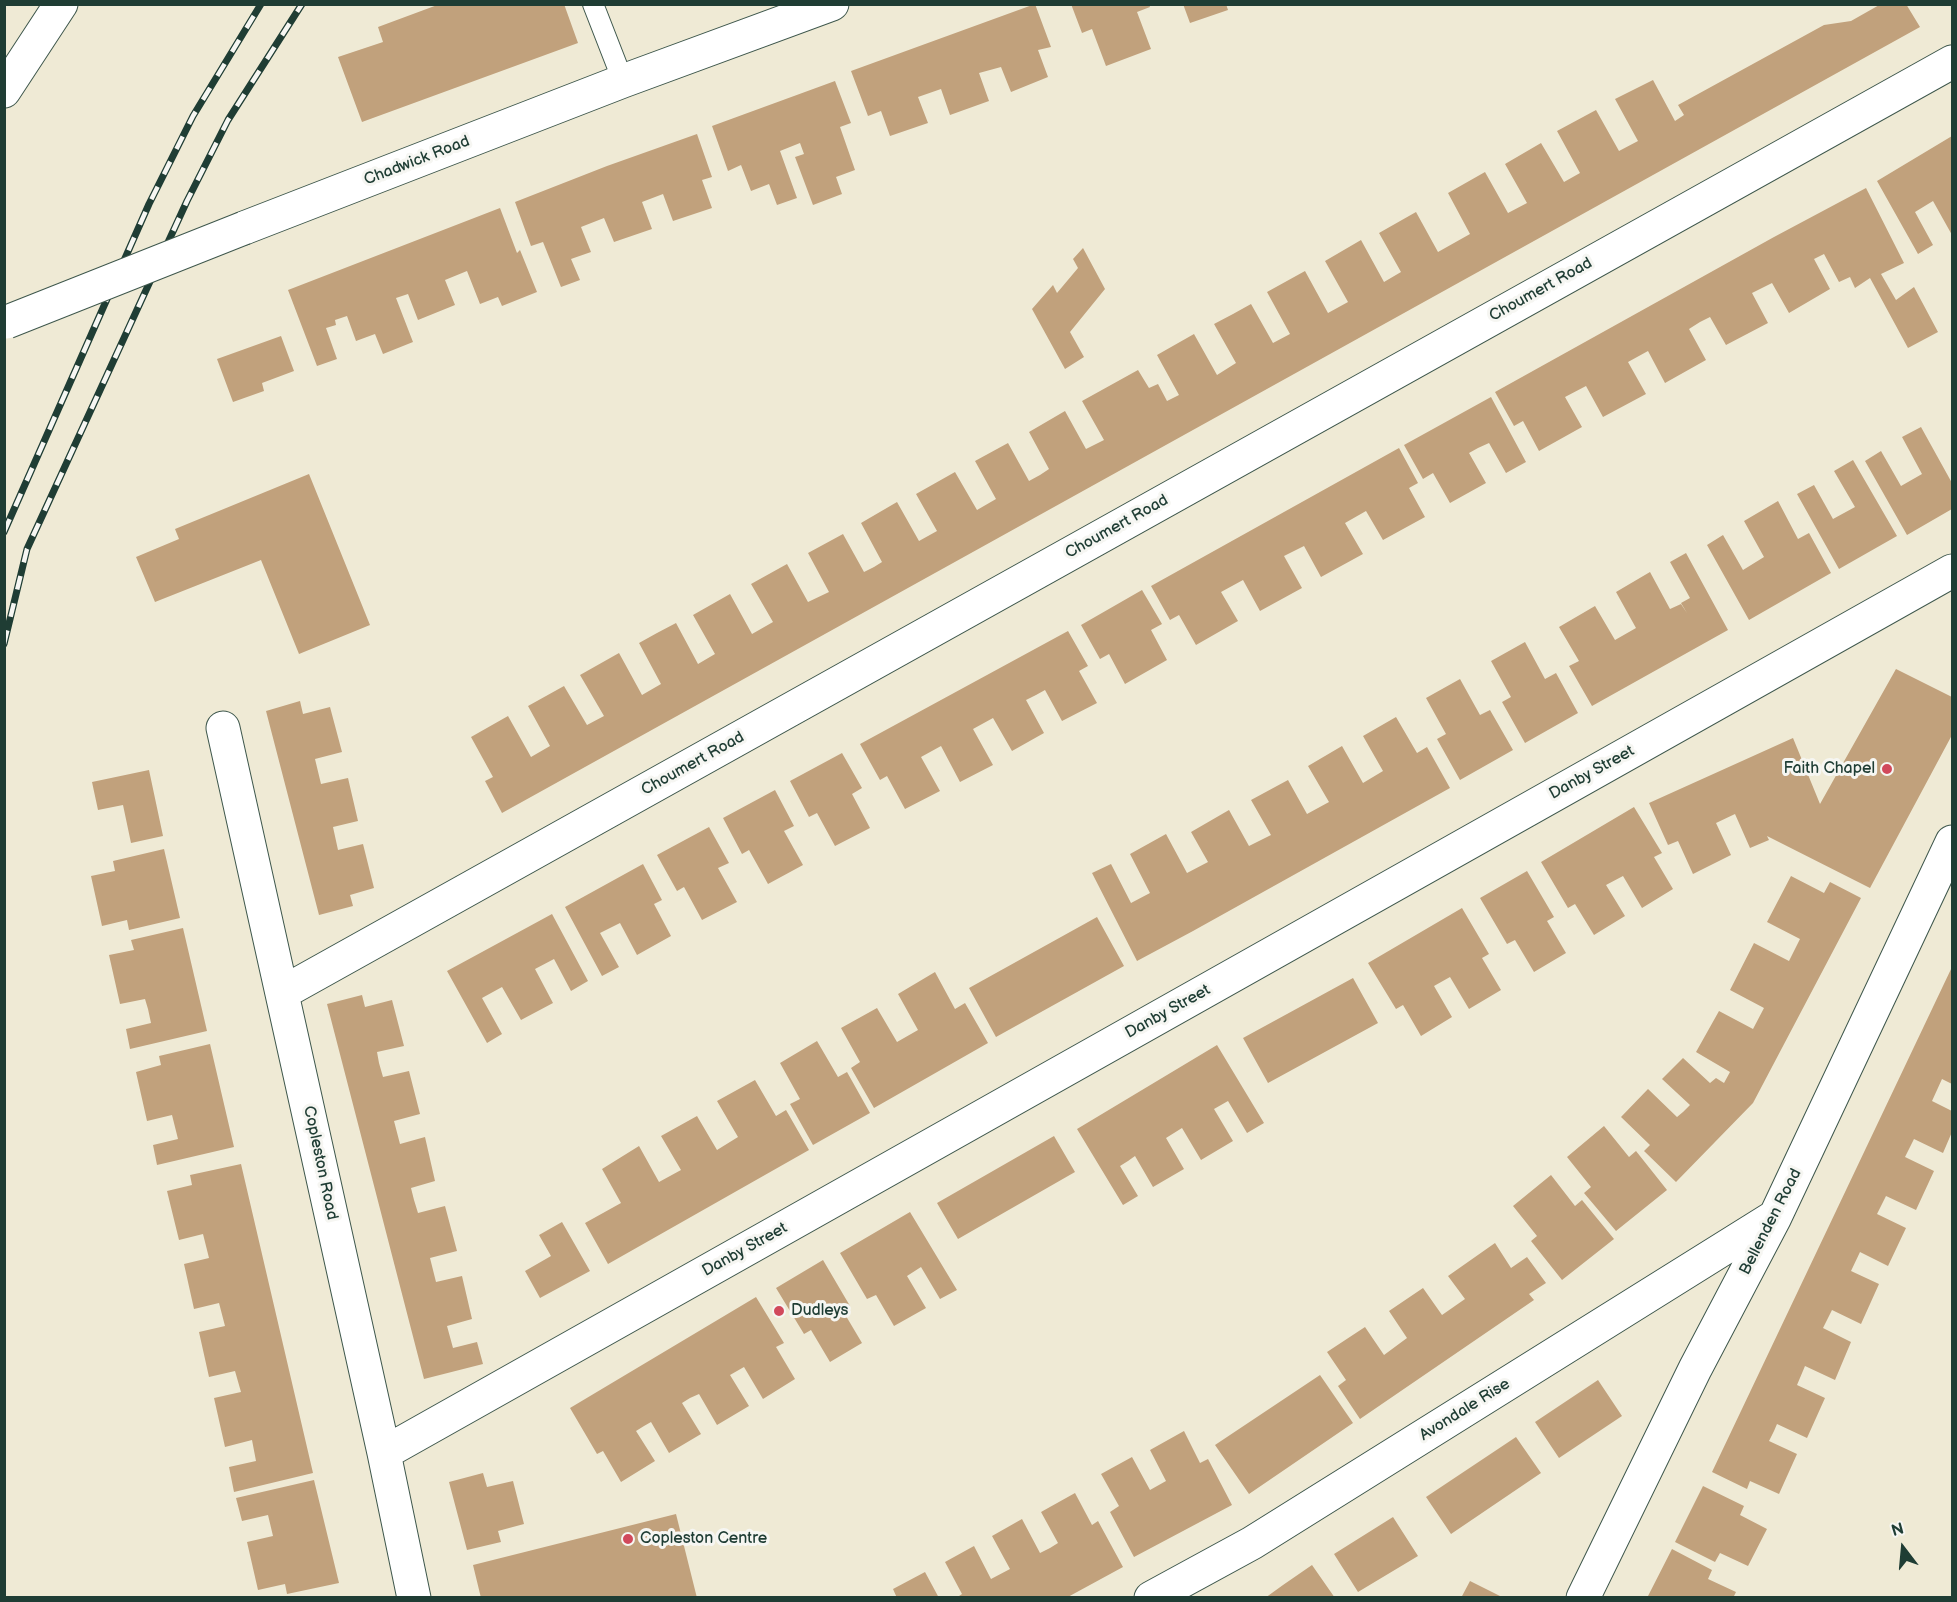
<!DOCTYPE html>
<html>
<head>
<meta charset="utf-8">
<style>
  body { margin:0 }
  #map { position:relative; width:1957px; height:1602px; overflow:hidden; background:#efead5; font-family:"Balsamiq Sans",sans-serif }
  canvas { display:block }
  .frame { position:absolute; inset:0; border:6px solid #1f3d34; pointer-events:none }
  .north { position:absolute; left:1873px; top:1518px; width:60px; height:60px; -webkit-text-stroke:4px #f6f6f2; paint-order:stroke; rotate:344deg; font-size:16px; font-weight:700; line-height:24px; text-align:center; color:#1f3d34 }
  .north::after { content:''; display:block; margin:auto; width:21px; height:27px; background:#1f3d34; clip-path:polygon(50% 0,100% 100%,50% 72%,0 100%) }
</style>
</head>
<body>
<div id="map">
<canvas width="1957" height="1602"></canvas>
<div class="frame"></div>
<div class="north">N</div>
</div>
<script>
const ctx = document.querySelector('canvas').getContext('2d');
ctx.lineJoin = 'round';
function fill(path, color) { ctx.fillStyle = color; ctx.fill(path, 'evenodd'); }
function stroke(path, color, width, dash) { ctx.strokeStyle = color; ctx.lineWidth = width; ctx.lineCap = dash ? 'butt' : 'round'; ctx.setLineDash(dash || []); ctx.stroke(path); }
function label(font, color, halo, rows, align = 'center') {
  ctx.font = font + ' "Balsamiq Sans",sans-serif'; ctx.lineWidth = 6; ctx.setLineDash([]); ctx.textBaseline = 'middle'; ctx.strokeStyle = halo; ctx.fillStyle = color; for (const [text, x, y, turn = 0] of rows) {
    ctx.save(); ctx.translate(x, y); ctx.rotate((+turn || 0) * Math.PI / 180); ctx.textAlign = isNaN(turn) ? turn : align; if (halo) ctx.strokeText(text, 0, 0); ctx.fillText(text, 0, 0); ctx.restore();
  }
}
const building = new Path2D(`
  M440,4H564L578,43L362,122L338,57L383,42L378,27Z
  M1035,4L1051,47L1038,50L1048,77L1011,92L1001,67L979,73L989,101L950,115L941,89L918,97L928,123L890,136L881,111L868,116L851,71Z
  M1071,4H1149L1150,7L1137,12L1151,49L1106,66L1092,29L1082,33Z
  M1183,4H1226L1228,10L1190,23Z
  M1881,4H1906L1920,27L502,813L485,781L493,777L471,737L508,716L531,757L550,746L528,706L564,686L587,725L604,716L580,675L619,653L642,695L661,684L639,643L657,633L676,623L698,664L715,654L693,615L730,594L752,634L773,622L751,584L787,564L808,602L829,592L808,553L843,534L864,572L874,567L882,562L861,523L897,502L919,541L937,531L916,494L955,472L977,510L996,499L975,461L1008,443L1029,481L1040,475L1049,469L1029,432L1065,411L1086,449L1104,440L1082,401L1138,370L1149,388L1158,384L1167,401L1179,395L1157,355L1194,334L1217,375L1236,363L1214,324L1233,314L1251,304L1273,343L1290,334L1267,292L1305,271L1328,313L1348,302L1325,261L1361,240L1384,282L1401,272L1379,233L1416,212L1438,252L1470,234L1448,193L1485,172L1508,213L1527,203L1505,164L1541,143L1564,182L1580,173L1557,131L1596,110L1619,151L1638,141L1615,99L1653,80L1675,121L1684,115L1678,105L1824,25L1851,21Z
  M835,81L851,123L840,127L855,170L836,177L842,194L813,205L795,157L804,154L800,143L780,151L797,198L777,205L769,184L751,191L741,165L728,171L712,126Z
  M697,134L712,177L702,180L712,208L673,221L663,194L642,202L652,229L614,242L604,218L581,227L591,252L571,259L580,280L561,287L543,242L531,246L515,202L607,166Z
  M1952,136V235L1933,201L1915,212L1933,245L1918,254L1877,181Z
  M1866,188L1904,263L1881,274L1896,300L1914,287L1938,332L1908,348L1870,278L1855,288L1850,277L1839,282L1824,254L1814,259L1830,289L1789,313L1772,283L1752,293L1768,323L1726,345L1710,317L1700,322L1689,329L1706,360L1665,383L1648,351L1628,362L1646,394L1603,417L1586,386L1565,397L1582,427L1539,451L1523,421L1514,426L1495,392L1774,237Z
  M500,208L517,253L520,250L537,292L502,306L498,297L480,304L467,271L445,280L455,305L418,320L408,294L396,298L413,342L383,354L375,334L356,341L347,316L335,320L336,325L326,328L337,359L317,366L288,290Z
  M1083,248L1105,289L1070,332L1084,357L1065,369L1032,309L1053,285L1057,293L1078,268L1073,259Z
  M281,336L294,371L262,383L264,391L233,402L217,359Z
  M1491,397L1526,462L1506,473L1489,443L1478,448L1469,453L1486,483L1450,503L1433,473L1423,479L1404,445Z
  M1921,427L1952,483V509L1907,535L1865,461L1881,451L1901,486L1922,474L1902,437Z
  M1399,448L1418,483L1409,488L1425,517L1383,540L1366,511L1345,523L1363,554L1321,577L1304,546L1284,556L1302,588L1260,611L1243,580L1221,592L1238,621L1196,645L1179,615L1170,620L1151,586Z
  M1853,460L1897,536L1839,569L1797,494L1814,485L1833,519L1855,507L1834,471Z
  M309,474L370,625L299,654L261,560L155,602L136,557L179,539L175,529Z
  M1778,501L1798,539L1809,533L1831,573L1749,620L1707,545L1723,535L1743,570L1764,557L1744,521Z
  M1686,553L1728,630L1592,706L1569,666L1579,661L1559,627L1595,606L1615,640L1636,628L1616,592L1650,572L1670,609L1681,604L1687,613L1681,603L1690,598L1670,562Z
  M1142,590L1162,624L1151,630L1167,660L1125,684L1109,654L1100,659L1081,625Z
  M1068,631L1088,666L1079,671L1097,703L1062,721L1045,690L1036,695L1026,700L1044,733L1012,751L993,718L973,729L993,765L960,782L941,746L921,757L940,791L905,809L887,776L880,780L860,744Z
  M1525,642L1545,679L1556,673L1578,713L1525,743L1502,702L1511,697L1491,661Z
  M1896,669L1952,697V735L1870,888L1767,836L1769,840L1750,848L1735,814L1716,823L1731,855L1693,874L1678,841L1668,845L1649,803L1793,738L1820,804Z
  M1460,679L1480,715L1490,710L1513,750L1460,780L1437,739L1446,734L1426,698Z
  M300,701L303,714L330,707L342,752L315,759L321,784L348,778L358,821L333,827L338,850L363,844L374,888L350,895L353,906L319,915L266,711Z
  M1396,717L1417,753L1427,747L1450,788L1193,931L1137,961L1092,873L1111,864L1131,903L1150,893L1130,854L1166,834L1187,873L1208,862L1191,832L1229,810L1249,846L1271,835L1251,800L1288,780L1307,814L1329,802L1308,766L1342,746L1363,783L1383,771L1363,736Z
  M842,753L862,788L852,794L870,828L835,846L817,813L809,817L790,781Z
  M149,770L163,836L131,843L123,805L98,810L92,782Z
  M775,790L794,826L784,831L803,865L768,884L749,850L742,854L723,818Z
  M1634,807L1662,853L1654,857L1673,889L1642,908L1623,876L1606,885L1625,916L1594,935L1575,904L1568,908L1541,862Z
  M709,827L729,863L718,868L737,902L702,920L684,887L677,891L657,855Z
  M164,849L180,918L129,930L127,920L102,926L91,876L115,871L113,861Z
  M643,864L662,900L654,904L671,936L637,955L620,923L600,933L619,967L602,976L565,907Z
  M1527,871L1554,917L1547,921L1566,953L1534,972L1515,940L1507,944L1480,898Z
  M1791,876L1824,893L1830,882L1861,898L1753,1103L1676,1182L1644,1151L1650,1145L1621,1117L1648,1089L1677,1117L1683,1112L1690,1105L1662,1079L1683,1058L1710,1083L1716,1078L1724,1083L1730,1072L1696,1052L1719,1011L1753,1029L1764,1008L1730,990L1754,943L1789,961L1800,939L1767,922Z
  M1462,908L1489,954L1482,958L1501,990L1469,1009L1450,977L1434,986L1452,1017L1421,1036L1403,1005L1396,1009L1368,963Z
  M552,914L588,981L571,991L554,959L535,969L553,1003L521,1020L502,987L482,998L502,1034L487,1043L447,971Z
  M1097,917L1124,966L996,1037L969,988Z
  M183,928L207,1031L130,1049L126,1029L151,1023L148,1009L145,999L120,1004L109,955L134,950L131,940Z
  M1952,967V1084L1942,1079L1932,1101L1952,1111V1132L1943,1153L1914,1139L1905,1157L1934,1171L1916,1210L1886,1196L1877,1214L1906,1228L1888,1266L1860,1252L1851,1271L1879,1284L1861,1324L1832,1310L1823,1328L1851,1342L1835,1380L1805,1366L1797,1385L1825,1398L1807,1438L1777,1424L1774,1431L1769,1441L1797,1454L1779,1494L1750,1481L1747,1489L1712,1472Z
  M935,972L955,1009L965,1003L988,1043L874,1108L851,1068L860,1062L841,1028L877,1008L897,1042L918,1030L898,994Z
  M1353,978L1378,1023L1268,1083L1243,1038Z
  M362,995L365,1007L392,1000L404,1046L377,1052L379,1063L383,1077L409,1071L420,1114L394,1121L400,1144L425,1137L435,1181L411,1188L414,1200L418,1213L445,1206L457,1251L430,1258L436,1282L462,1276L472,1319L447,1326L453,1348L477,1342L483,1364L424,1379L327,1004Z
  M817,1041L838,1077L847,1072L870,1113L813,1145L790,1104L800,1099L780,1063Z
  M210,1044L234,1147L157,1165L153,1145L178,1139L172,1115L147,1121L136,1072L161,1065L159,1056Z
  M1217,1045L1264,1123L1247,1133L1228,1101L1214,1109L1233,1141L1201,1160L1182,1128L1166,1138L1184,1169L1153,1187L1135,1156L1128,1161L1120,1166L1138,1196L1123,1205L1077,1129Z
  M755,1080L776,1116L786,1110L809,1150L608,1264L585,1223L621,1203L602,1169L639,1146L659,1182L681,1170L661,1136L697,1116L717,1150L738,1137L717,1101Z
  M1604,1126L1629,1157L1636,1151L1667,1190L1616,1231L1584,1193L1591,1187L1567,1157Z
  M1054,1136L1075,1172L958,1239L937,1203Z
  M241,1164L313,1473L234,1492L229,1467L256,1461L252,1440L225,1447L214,1398L241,1392L235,1371L209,1377L199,1332L225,1326L219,1303L194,1309L184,1264L209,1258L203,1234L179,1240L167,1191L192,1185L190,1175Z
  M1551,1175L1575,1206L1582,1200L1614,1239L1562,1280L1531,1241L1537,1236L1513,1206Z
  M910,1212L957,1290L940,1299L921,1267L907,1276L926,1308L894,1326L876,1295L867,1299L840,1253Z
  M562,1222L590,1271L540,1298L525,1271L551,1256L539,1235Z
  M1495,1243L1511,1268L1527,1257L1546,1283L1529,1294L1534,1300L1360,1419L1338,1386L1346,1380L1327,1352L1365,1327L1384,1355L1407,1338L1389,1311L1423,1288L1442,1315L1465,1299L1448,1276Z
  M823,1260L850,1306L843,1311L862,1343L830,1362L811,1330L804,1334L776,1288Z
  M756,1297L784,1343L776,1347L795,1379L763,1399L744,1367L730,1375L749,1406L717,1425L699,1394L690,1398L682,1403L701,1434L669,1453L651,1422L644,1426L636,1431L655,1461L621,1482L603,1451L597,1454L570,1408Z
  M1320,1375L1353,1423L1249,1494L1215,1445Z
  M1598,1380L1622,1416L1559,1458L1535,1422Z
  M1184,1431L1200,1463L1208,1459L1232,1505L1134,1557L1110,1512L1119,1506L1101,1474L1132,1457L1150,1490L1166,1481L1150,1450Z
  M1516,1437L1541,1473L1451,1534L1426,1497Z
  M483,1473L487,1487L513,1481L524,1524L498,1531L501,1542L467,1550L449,1482Z
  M314,1480L339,1583L287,1594L285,1584L258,1590L247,1542L273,1536L268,1515L242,1521L236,1498Z
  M1703,1486L1744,1506L1740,1515L1767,1529L1748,1566L1720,1553L1715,1562L1675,1542Z
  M1075,1493L1092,1525L1098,1521L1123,1567L1066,1598H956L962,1594L945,1562L974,1546L991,1579L1010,1569L992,1536L1022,1519L1040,1553L1050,1548L1058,1543L1041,1512Z
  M676,1514L697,1598H481L473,1565Z
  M1393,1517L1418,1556L1358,1592L1334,1554Z
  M1672,1549L1712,1570L1708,1579L1736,1592L1733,1598H1647Z
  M1312,1565L1335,1598H1265L1283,1585Z
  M925,1572L939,1598H897L893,1589Z
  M1470,1581L1504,1598H1461Z`);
const service = new Path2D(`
  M593,4L623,81`);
const minor = new Path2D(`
  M4,91L61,4
  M244,228L623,81L832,4
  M223,728L384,1453L414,1598
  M282,993L1952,62
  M384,1453L1952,571
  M1151,1598L1252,1543L1774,1217
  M1583,1598L1695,1369L1775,1217L1952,842`);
const rail = new Path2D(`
  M4,532L149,204L193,116L261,4
  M4,644L27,549L187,201L228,120L302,4`);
const minorBridge = new Path2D(`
  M7,322L244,228`);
const markers = [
  [1887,769,6,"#d1495b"],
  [779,1311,6,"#d1495b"],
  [628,1539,6,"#d1495b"]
];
const streetNames = [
  ["Chadwick Road",417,161,-21],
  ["Choumert Road",1541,290,-29],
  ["Choumert Road",1117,527,-29],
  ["Choumert Road",693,764,-29],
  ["Danby Street",1592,773,-29],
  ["Danby Street",1168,1012,-29],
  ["Copleston Road",320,1163,78],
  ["Bellenden Road",1771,1222,-63],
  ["Danby Street",745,1250,-29],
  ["Avondale Rise",1465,1410,-32]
];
const poiNames = [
  ["Faith Chapel",1875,769,"right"],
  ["Dudleys",791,1311],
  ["Copleston Centre",640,1539]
];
fill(building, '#c1a17c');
stroke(service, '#3e574c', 22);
stroke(minor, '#3e574c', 35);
stroke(service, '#fff', 20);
stroke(minor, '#fff', 33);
stroke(rail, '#1f3d34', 7);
stroke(rail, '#f6f6f2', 4.5, [14]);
stroke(minorBridge, '#3e574c', 35, []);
stroke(minorBridge, '#fff', 33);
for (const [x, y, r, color] of markers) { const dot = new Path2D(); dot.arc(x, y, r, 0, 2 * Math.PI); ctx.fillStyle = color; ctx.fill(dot); stroke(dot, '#f6f6f2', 2); }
label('16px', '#1f3d34', '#f6f6f2', streetNames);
label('16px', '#1f3d34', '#f6f6f2', poiNames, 'left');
</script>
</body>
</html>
